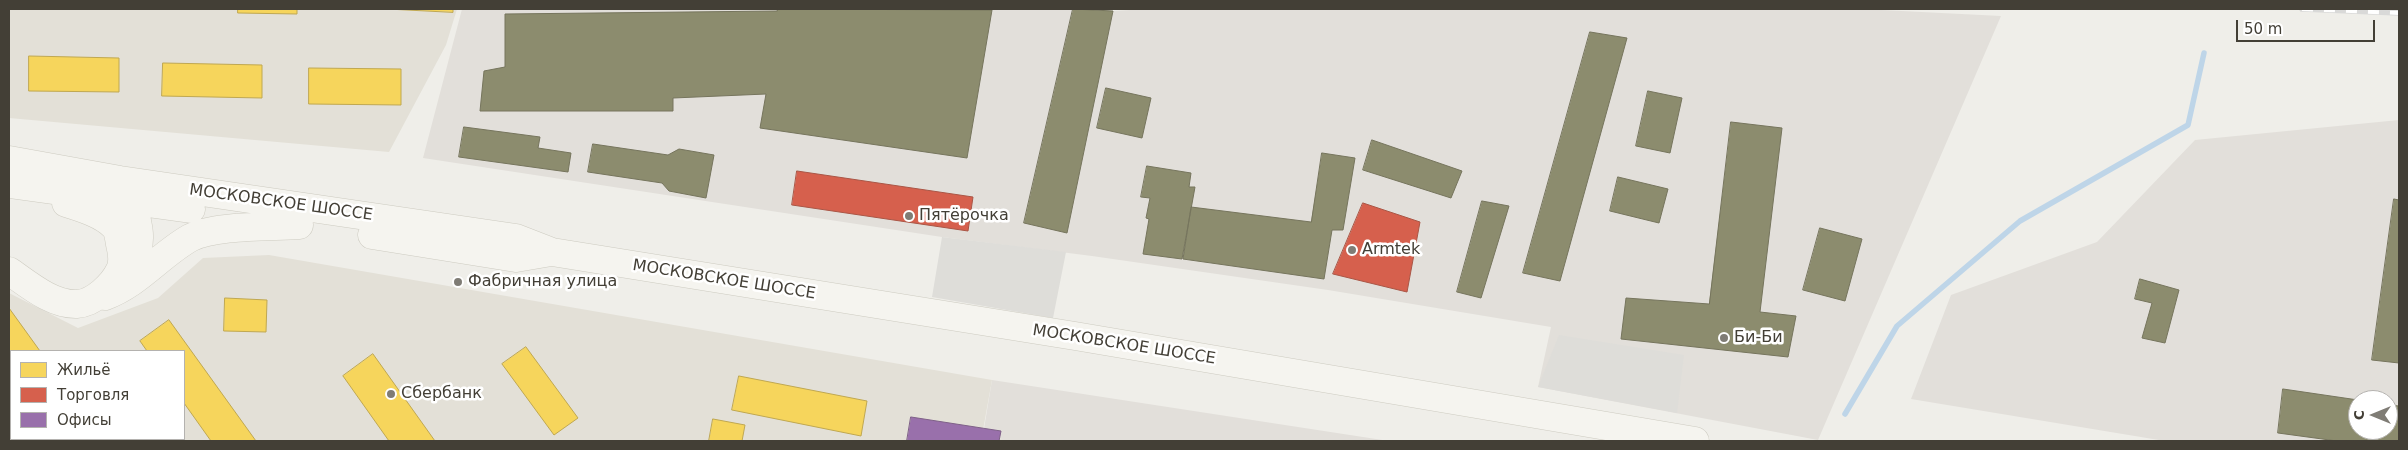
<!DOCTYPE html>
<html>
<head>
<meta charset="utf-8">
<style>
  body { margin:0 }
  #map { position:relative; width:2408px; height:450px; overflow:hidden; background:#efeee9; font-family:"DejaVu Sans",sans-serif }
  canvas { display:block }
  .frame { position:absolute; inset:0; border:10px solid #433f36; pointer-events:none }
  .legend { position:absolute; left:10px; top:350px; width:175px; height:90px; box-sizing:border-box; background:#fff; border:1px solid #b4b2af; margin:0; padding:6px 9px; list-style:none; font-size:15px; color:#433f36 }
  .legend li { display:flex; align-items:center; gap:10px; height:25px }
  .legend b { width:25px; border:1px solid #b4b2af }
  .north { position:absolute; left:2348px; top:390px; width:50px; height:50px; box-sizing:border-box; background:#fff; border:1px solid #b4b2af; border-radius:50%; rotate:270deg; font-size:14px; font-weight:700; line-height:20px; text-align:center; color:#433f36 }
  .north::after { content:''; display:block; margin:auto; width:18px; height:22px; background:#7f7c75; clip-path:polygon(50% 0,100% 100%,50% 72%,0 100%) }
  .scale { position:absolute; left:2236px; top:20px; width:139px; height:22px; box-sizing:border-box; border:2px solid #433f36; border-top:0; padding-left:6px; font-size:15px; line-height:18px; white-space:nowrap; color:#433f36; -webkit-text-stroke:4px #fff; paint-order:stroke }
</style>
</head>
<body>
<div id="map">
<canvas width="2408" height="450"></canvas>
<div class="frame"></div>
<ul class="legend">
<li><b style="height:14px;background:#f6d55c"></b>Жильё</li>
<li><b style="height:14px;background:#d6604d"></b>Торговля</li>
<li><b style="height:14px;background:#9970ab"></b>Офисы</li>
</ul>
<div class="north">С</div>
<div class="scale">50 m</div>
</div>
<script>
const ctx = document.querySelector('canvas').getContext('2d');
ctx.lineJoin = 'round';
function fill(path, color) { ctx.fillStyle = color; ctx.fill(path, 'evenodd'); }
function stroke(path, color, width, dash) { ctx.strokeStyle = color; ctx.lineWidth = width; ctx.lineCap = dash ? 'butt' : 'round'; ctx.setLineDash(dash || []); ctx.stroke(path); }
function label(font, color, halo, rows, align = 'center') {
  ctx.font = font + ' "DejaVu Sans",sans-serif'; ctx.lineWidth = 5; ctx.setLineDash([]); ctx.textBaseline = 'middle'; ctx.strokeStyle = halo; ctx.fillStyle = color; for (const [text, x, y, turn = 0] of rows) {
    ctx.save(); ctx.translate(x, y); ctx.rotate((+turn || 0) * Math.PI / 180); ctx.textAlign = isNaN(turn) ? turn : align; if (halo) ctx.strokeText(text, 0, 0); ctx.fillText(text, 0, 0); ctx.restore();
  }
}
const residential = new Path2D(`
  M9,9H457L446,45L389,152L9,118Z
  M269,255L992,380L981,441H9V293L78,328L158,298L203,258ZM11,351H184V439H11Z`);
const industrial = new Path2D(`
  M462,9H1104L1113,11L1147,9H1862L2001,16L1818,440L1538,387L1551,327L1328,290L1092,256L942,237L423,158Z
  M2399,120V441H2165L1911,399L1951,295L2097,242L2195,140ZM2358,400H2388V430H2358Z
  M992,380L1389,441H982Z`);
const parking = new Path2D(`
  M942,237L1066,252L1053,318L932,297Z
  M1559,335L1684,355L1677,413L1538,387Z`);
const homes = new Path2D(`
  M238,9H297V14L238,13Z
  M388,9H453V12Z
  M29,56L119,58V92L29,91Z
  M163,63L262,65V98L162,96Z
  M309,68L401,69V105L309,104Z
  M225,298L267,300L266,332L224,331Z
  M9,308L40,351H11V373L9,370Z
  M169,320L256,441H211L184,403V351H147L140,341Z
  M526,347L578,418L554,435L502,364Z
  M373,354L435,441H389L343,376Z
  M739,376L867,401L861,436L732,410Z
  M713,419L745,425L742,441H709Z
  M59,439H103L105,441H60Z`);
const shops = new Path2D(`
  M797,171L973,197L968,231L792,205Z
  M1363,203L1420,222L1407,292L1333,274Z`);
const offices = new Path2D(`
  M911,417L1001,431L999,441H907Z`);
const industry = new Path2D(`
  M777,9L992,10L967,158L760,128L766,94L673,98V111H480L484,71L505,67V14L777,11Z
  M1073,9L1113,11L1067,233L1024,223Z
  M1590,32L1627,38L1560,281L1523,273Z
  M1106,88L1151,98L1142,138L1097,128Z
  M1648,91L1682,98L1670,153L1636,146Z
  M1731,122L1782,128L1760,312L1796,316L1788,357L1621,339L1626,298L1709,304Z
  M464,127L540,137L538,148L571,153L568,172L459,157Z
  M1372,140L1462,171L1451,198L1363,170Z
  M593,144L668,155L679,149L714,155L706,198L669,191L662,183L588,172Z
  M1322,153L1355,158L1343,230H1332L1324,279L1183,259L1191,207L1311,222Z
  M1147,166L1191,173L1189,187H1195L1182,259L1143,254L1149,219L1146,218L1150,198L1141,197Z
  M1618,177L1668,189L1659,223L1610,211Z
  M2394,199L2399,200V363L2372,360Z
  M1482,201L1509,206L1481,298L1457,292Z
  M1820,228L1862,239L1845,301L1803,290Z
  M2140,279L2179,290L2165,343L2142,338L2152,303L2135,299Z
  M2283,389L2358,400V430H2388V405L2399,406V441H2337L2278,433Z`);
const stream = new Path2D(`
  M1845,414L1897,326L2020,221L2188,125L2204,53`);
const secondary = new Path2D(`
  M9,160L120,180L516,238L552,252L1075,336L1695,441
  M9,184L191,209
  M124,187C138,214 147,244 129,271
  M372,235L516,258L551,252
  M9,271C28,284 52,305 77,304C94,303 113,285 120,270C124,261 122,252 120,244C119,238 118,230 114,226C102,214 82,208 66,203
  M105,296C138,284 160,255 190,238C214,225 270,227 299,225`);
const rail = new Path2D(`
  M2302,9L2399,13`);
const markers = [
  [909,216,5,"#7f7c75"],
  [1352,250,5,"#7f7c75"],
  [458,282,5,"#7f7c75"],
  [1724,338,5,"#7f7c75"],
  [391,394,5,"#7f7c75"]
];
const streetNames = [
  ["МОСКОВСКОЕ ШОССЕ",281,203,8],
  ["МОСКОВСКОЕ ШОССЕ",724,280,9],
  ["МОСКОВСКОЕ ШОССЕ",1124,345,9]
];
const poiNames = [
  ["Пятёрочка",919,216],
  ["Armtek",1362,250],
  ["Фабричная улица",468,282],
  ["Би-Би",1734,338],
  ["Сбербанк",401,394]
];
fill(residential, '#e3e0d7');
fill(industrial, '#e2dfda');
fill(parking, '#deddd9');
fill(homes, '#f6d55c');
stroke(homes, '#c0a851', 1);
fill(shops, '#d6604d');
stroke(shops, '#aa5646', 1);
fill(offices, '#9970ab');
stroke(offices, '#7f6188', 1);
fill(industry, '#8c8c6e');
stroke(industry, '#76755d', 1);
stroke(stream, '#bed5e8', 5.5);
stroke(secondary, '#cdcbc1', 29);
stroke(secondary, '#f5f4ef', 28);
stroke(rail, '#d9d9d8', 5.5);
stroke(rail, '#fff', 4, [11]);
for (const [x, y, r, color] of markers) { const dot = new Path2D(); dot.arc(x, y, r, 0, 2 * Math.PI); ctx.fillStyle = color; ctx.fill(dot); stroke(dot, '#fff', 2); }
label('16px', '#433f36', '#fff', streetNames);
label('16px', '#433f36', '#fff', poiNames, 'left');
</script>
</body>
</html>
